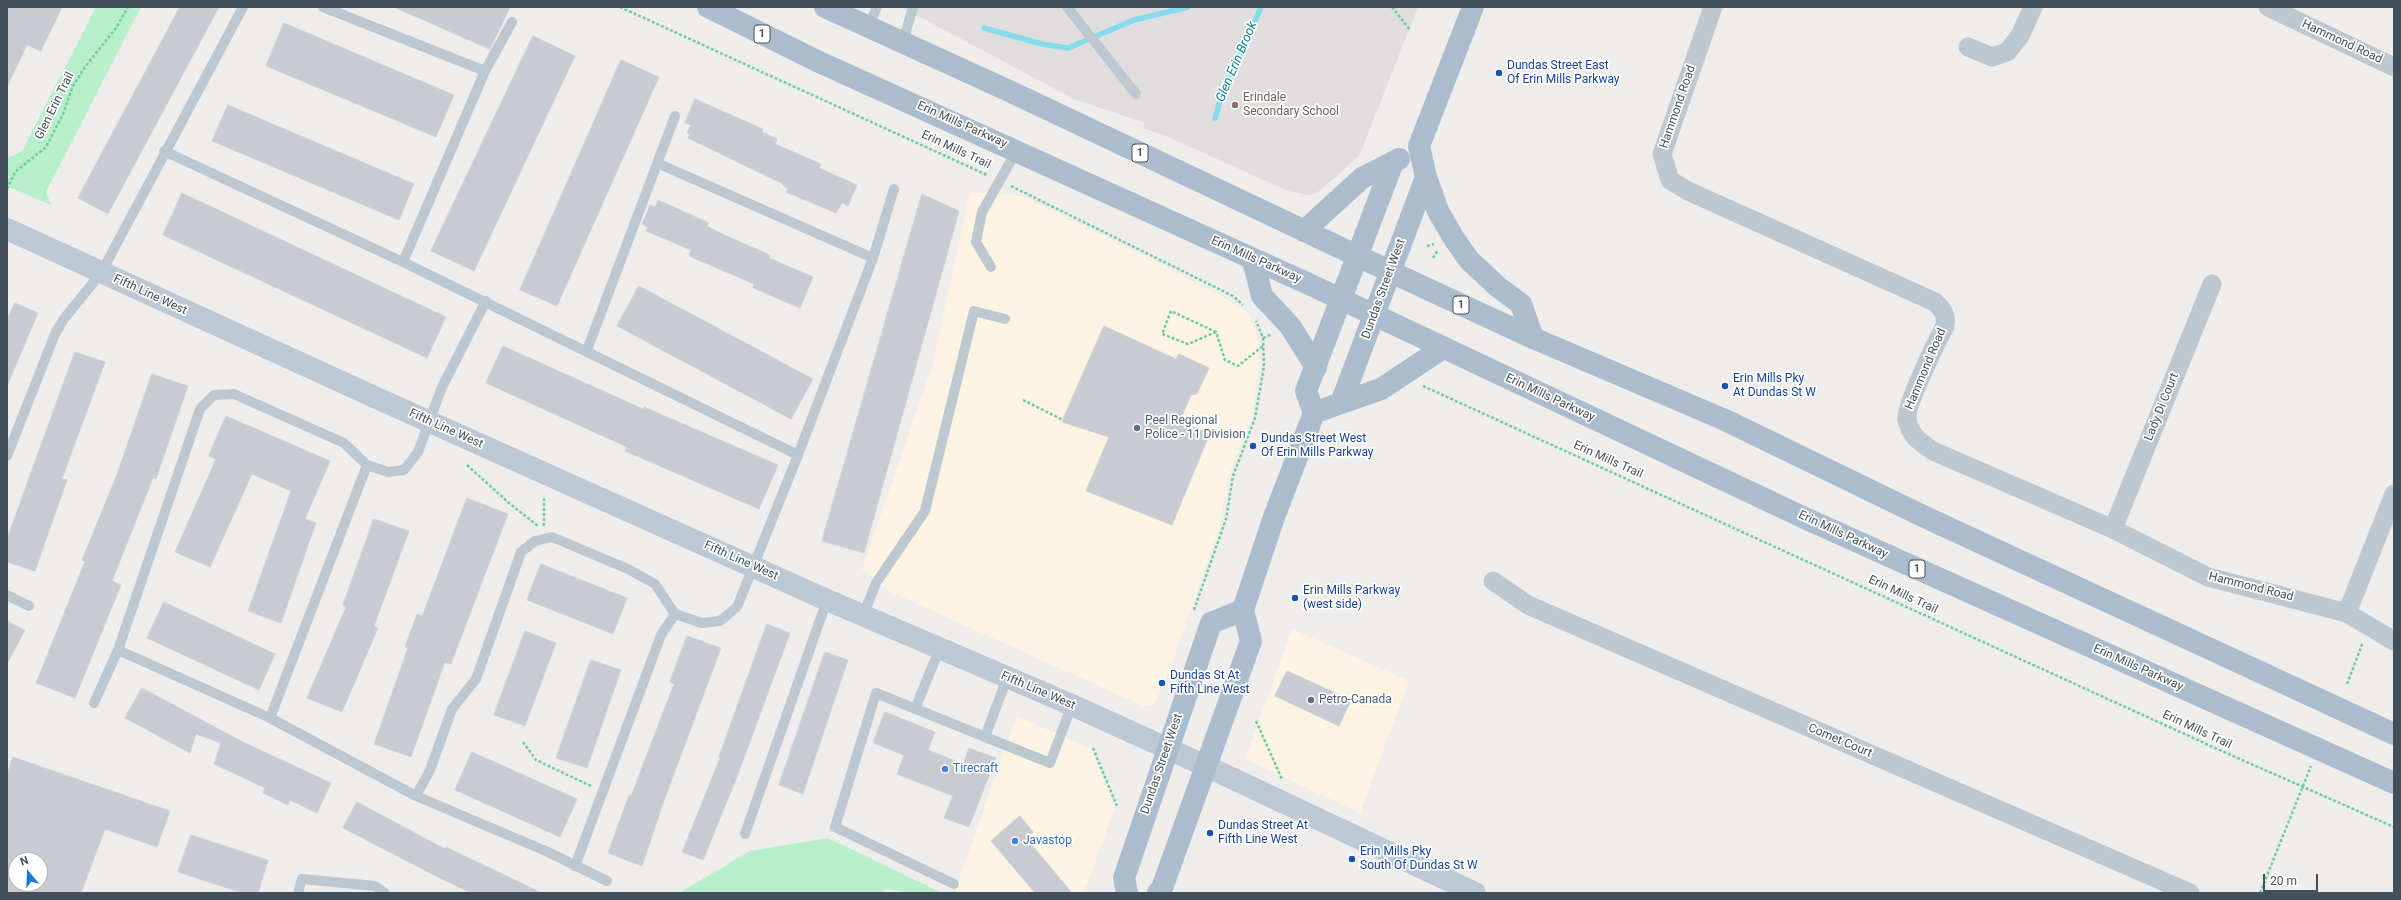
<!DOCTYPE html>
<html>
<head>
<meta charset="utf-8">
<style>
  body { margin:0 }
  #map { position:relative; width:2401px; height:900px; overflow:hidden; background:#efecec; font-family:Roboto,sans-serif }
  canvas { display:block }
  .frame { position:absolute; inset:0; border:8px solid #445059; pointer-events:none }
  .north { position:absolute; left:8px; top:852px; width:40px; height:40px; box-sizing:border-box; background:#fff; border:1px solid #b4b9bd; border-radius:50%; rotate:341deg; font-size:11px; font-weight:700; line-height:16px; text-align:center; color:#445059 }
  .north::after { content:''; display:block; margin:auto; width:14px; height:18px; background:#1676df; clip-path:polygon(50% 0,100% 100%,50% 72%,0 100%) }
  .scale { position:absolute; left:2263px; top:874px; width:55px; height:18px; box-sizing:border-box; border:2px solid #445059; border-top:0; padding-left:5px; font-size:12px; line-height:14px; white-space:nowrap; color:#445059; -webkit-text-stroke:3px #fff; paint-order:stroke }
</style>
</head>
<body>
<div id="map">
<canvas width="2401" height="900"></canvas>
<div class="frame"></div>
<div class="north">N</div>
<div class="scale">20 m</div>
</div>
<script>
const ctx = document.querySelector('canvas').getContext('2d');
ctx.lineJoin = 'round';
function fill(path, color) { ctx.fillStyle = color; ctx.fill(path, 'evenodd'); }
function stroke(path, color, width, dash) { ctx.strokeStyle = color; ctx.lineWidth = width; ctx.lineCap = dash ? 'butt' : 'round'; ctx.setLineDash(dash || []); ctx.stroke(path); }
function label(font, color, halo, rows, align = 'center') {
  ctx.font = font + ' Roboto,sans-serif'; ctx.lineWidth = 3.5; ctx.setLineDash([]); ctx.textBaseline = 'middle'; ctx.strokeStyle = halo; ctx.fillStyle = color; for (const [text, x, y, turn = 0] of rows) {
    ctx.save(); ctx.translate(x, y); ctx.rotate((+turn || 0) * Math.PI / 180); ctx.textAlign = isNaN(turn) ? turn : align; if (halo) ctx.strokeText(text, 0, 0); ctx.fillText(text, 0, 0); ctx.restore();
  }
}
const commercial = new Path2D(`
  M970,192L1022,196L1147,257L1238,305L1248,313L1258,337L1260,364L1252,416L1229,475L1219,528L1204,571L1171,667L1154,705L1143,706L889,591L862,569L932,367Z
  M1292,629L1409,681L1360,813L1245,759Z
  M1017,716L1091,749L1115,807L1084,893H954Z`);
const education = new Path2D(`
  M901,7H1418L1359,156L1317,193L1309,195L1288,191L1168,137L1143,128L1145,123L1074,99Z`);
const green = new Path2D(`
  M96,7H141L46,192L51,205L7,186V158L22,151Z
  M828,838L942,893H914L886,889L882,893H679L750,851Z`);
const stream = new Path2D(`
  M984,28L1042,44L1068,48L1134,20L1188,7
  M1215,118L1224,87L1238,61L1261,7`);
const building = new Path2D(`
  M7,7H62L41,51L27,45L7,87Z
  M180,7H219L108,214L78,198Z
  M394,7H510L490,49Z
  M284,23L454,95L436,137L266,66Z
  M533,36L575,56L474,271L431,251Z
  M621,60L659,77L557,306L520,290Z
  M695,99L763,129L762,132L777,139L775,144L821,164L819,168L857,185L848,206L842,203L836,213L786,192L788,188L782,185L783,184L688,138L690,134L687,133L691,125L685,123Z
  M228,105L414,184L399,220L212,141Z
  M182,193L446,317L427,358L163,235Z
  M922,194L959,211L864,553L822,541Z
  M658,200L709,223L707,226L720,233L770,255L769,258L813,277L800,308L753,288L754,284L689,256L691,250L646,231L648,227L642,224L650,205L655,207Z
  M639,286L813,379L791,419L617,326Z
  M15,303L38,313L7,386V320Z
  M1104,326L1176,359L1179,354L1209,368L1197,394L1191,395L1179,423L1210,433L1172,525L1086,491L1109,437L1062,422Z
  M503,346L643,409L644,407L778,465L759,509L625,451L627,447L486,383Z
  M75,352L105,362L62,479L67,480L35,571L7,562V539Z
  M152,374L188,386L156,479L153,478L112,581L121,585L75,698L36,683L85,561L82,560L116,477Z
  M226,416L330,461L305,519L316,523L281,623L248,611L291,491L252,474L210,567L175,552L216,459L209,456Z
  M467,498L508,514L451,664L445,662L411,757L374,744L408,648L405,647L417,614L422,616Z
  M374,519L409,531L374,626L378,628L342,712L307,698L346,607L343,605Z
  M541,564L627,598L613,634L527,600Z
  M164,602L275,654L259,690L147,638Z
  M7,621L25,630L7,664Z
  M767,624L790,633L737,777L703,860L682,852L720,758L719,757Z
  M525,631L556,643L525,726L494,715Z
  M687,636L721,648L662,806L642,866L608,853L629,795L631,796L674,684L670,682Z
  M825,652L848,660L803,794L779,785Z
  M591,660L621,670L587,768L556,758Z
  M1287,671L1351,700L1339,726L1275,696Z
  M142,688L243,742L331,783L317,813L290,800L288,805L263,793L265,788L214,764L221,743L196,734L190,753L125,718Z
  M885,712L935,732L928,750L963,764L969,748L996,758L969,827L944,818L953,796L897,774L904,755L873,743Z
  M472,752L577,799L560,837L455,790Z
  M13,757L170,811L157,847L105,829L81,893H7V775ZM16,860H40V884H16Z
  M357,802L445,849L446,847L542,893H471L436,876L343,828Z
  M1020,816L1033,832L1026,838L1072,893H1035L991,841Z
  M191,835L268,860L258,893H242L178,872Z`);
const path = new Path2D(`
  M620,7L987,175
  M1392,7L1410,30
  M1011,186L1233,296L1243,305
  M7,189L15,172L46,147L63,114L73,86L85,67L116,28L128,7
  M1427,246L1434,244
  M1433,258L1438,250
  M1216,332L1188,344L1162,334L1171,311L1216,332L1225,360L1238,366L1263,346
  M1263,338L1272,334
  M1423,386L2215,748L2394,827
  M1023,400L1063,420
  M467,465L509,503L538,526
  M544,526V498
  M1194,610L1226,519L1233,476L1255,418L1264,366L1263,338L1256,321
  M2347,684L2363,642
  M1256,721L1282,779
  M523,742L536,760L591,786
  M1093,748L1117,806
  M2260,893L2311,766`);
const lane = new Path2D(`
  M1067,7L1136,94
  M868,27L877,7
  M903,42L913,7
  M485,71L512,22
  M164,151L403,262L485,71L323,7
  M657,163L873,258
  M403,262L798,455L873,258L894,189
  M991,267L976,242L982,212L1017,150
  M587,350L675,116
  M7,456L55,334L63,320L101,273L243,7
  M7,595L29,606
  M863,616L876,583L925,511L974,311L1005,319
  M118,650L270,718L416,796L548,852L607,881
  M94,703L118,650L200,409L214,395L234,394L344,443L367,465L388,472L404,470L418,452L442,387L486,301
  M915,709L939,650
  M270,718L367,465
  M985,737L1007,678
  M416,796L430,770L452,709L476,679L521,552L535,541L552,537L628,569L655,584L675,614L702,623L720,621L737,607L798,455
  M745,834L827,600
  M575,866L661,635L675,614
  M954,884L835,827L876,693L1050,763L1072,705
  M298,893L302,879L375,886L385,893`);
const street = new Path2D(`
  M1713,7L1662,154L1670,180L1688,191L1935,302C1943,310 1947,315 1945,326C1937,341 1905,406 1907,419C1910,436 1920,442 1933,451L2113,529L2208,577L2347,613L2394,641
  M2268,7L2394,67
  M1968,47L1992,57L2007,52L2020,36L2033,7
  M2113,529L2212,284
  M1493,581L1528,605L2190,893
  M2347,613L2394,494`);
const secondary = new Path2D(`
  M7,229L381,400L827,600L1072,705L1206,766L1475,893`);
const primary = new Path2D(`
  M708,7L817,61L1311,285L1809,520L2394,783
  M825,7L1007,90L1421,286L1533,338L1725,420L1927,518L2394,734
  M1473,7L1419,146L1426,177L1438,211L1453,237L1469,260L1498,287L1521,304L1533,338
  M1304,231L1362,178L1399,159
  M1253,260L1262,296L1290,326L1316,367
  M1341,403L1381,389L1443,348
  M1314,413L1341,403L1426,177
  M1127,893L1124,878L1211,623L1243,610
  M1158,893L1161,891L1251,641L1243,610L1274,517L1314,413L1306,391L1393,162`);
const markers = [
  [1499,73,4,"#1a4fb4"],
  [1235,105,4,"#8d6e63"],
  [1725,386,4,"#1a4fb4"],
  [1137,428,4,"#5c6f8a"],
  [1253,446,4,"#1a4fb4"],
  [1295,598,4,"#1a4fb4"],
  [1162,683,4,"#1a4fb4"],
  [1311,700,4,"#5c6f8a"],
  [945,769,4,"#3f7fe0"],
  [1210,833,4,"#1a4fb4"],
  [1015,841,4,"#3f7fe0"],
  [1352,859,4,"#1a4fb4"]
];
const shields = [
  [762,34,16],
  [1140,153,16],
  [1461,305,16],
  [1917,569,16]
];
const shieldNames = [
  ["1",762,34],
  ["1",1140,153],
  ["1",1461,305],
  ["1",1917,569]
];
const streetNames = [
  ["Hammond Road",2342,42,25],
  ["Glen Erin Trail",55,106,-64],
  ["Hammond Road",1678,107,-71],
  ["Erin Mills Parkway",962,125,24],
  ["Erin Mills Trail",956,150,25],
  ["Erin Mills Parkway",1256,260,24],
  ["Dundas Street West",1384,289,-70],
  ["Fifth Line West",150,295,25],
  ["Hammond Road",1926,369,-67],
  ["Erin Mills Parkway",1550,398,25],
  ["Lady Di Court",2162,407,-68],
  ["Fifth Line West",446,429,24],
  ["Erin Mills Trail",1608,460,24],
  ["Erin Mills Parkway",1843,535,25],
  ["Fifth Line West",741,561,24],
  ["Hammond Road",2251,587,14],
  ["Erin Mills Trail",1903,595,25],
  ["Erin Mills Parkway",2138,668,24],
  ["Fifth Line West",1038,691,23],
  ["Erin Mills Trail",2197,730,25],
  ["Comet Court",1840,741,23],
  ["Dundas Street West",1162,764,-71]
];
const transitNames = [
  ["Dundas Street East",1507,66],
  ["Of Erin Mills Parkway",1507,80],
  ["Erin Mills Pky",1733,379],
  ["At Dundas St W",1733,393],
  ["Dundas Street West",1261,439],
  ["Of Erin Mills Parkway",1261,453],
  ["Erin Mills Parkway",1303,591],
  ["(west side)",1303,605],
  ["Dundas St At",1170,676],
  ["Fifth Line West",1170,690],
  ["Dundas Street At",1218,826],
  ["Fifth Line West",1218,840],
  ["Erin Mills Pky",1360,852],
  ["South Of Dundas St W",1360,866]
];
const educationNames = [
  ["Erindale",1243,98],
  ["Secondary School",1243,112]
];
const serviceNames = [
  ["Peel Regional",1145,421],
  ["Police - 11 Division",1145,435],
  ["Petro-Canada",1319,700]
];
const shopNames = [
  ["Tirecraft",953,769],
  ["Javastop",1023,841]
];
const waterNames = [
  ["Glen Erin Brook",1237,62,-67]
];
fill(commercial, '#fcf3e3');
fill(education, '#e0ddde');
fill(green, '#b8efcb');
stroke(stream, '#84dbec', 5.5);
fill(building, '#c8cbd1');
stroke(building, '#d0d2d8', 1);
stroke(path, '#70cd9b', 2.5, [3, 2]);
stroke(lane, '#bcc7cf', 10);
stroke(street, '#bcc7cf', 19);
stroke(secondary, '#bcc8d4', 22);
stroke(primary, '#abbdcc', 22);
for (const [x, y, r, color] of markers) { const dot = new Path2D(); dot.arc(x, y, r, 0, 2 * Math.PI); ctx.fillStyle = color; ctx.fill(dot); stroke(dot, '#fff', 1.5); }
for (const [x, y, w] of shields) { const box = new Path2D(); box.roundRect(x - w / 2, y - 9, w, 18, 3); ctx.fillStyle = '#fff'; ctx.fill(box); stroke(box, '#445059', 1); }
label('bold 11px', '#445059', null, shieldNames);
label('12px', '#445059', '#fff', streetNames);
label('12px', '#164399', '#fff', transitNames, 'left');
label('12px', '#785e54', '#fff', educationNames, 'left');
label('12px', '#4e5e75', '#fff', serviceNames, 'left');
label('12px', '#366cbe', '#fff', shopNames, 'left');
label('italic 13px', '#0b8098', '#fff', waterNames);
</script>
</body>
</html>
